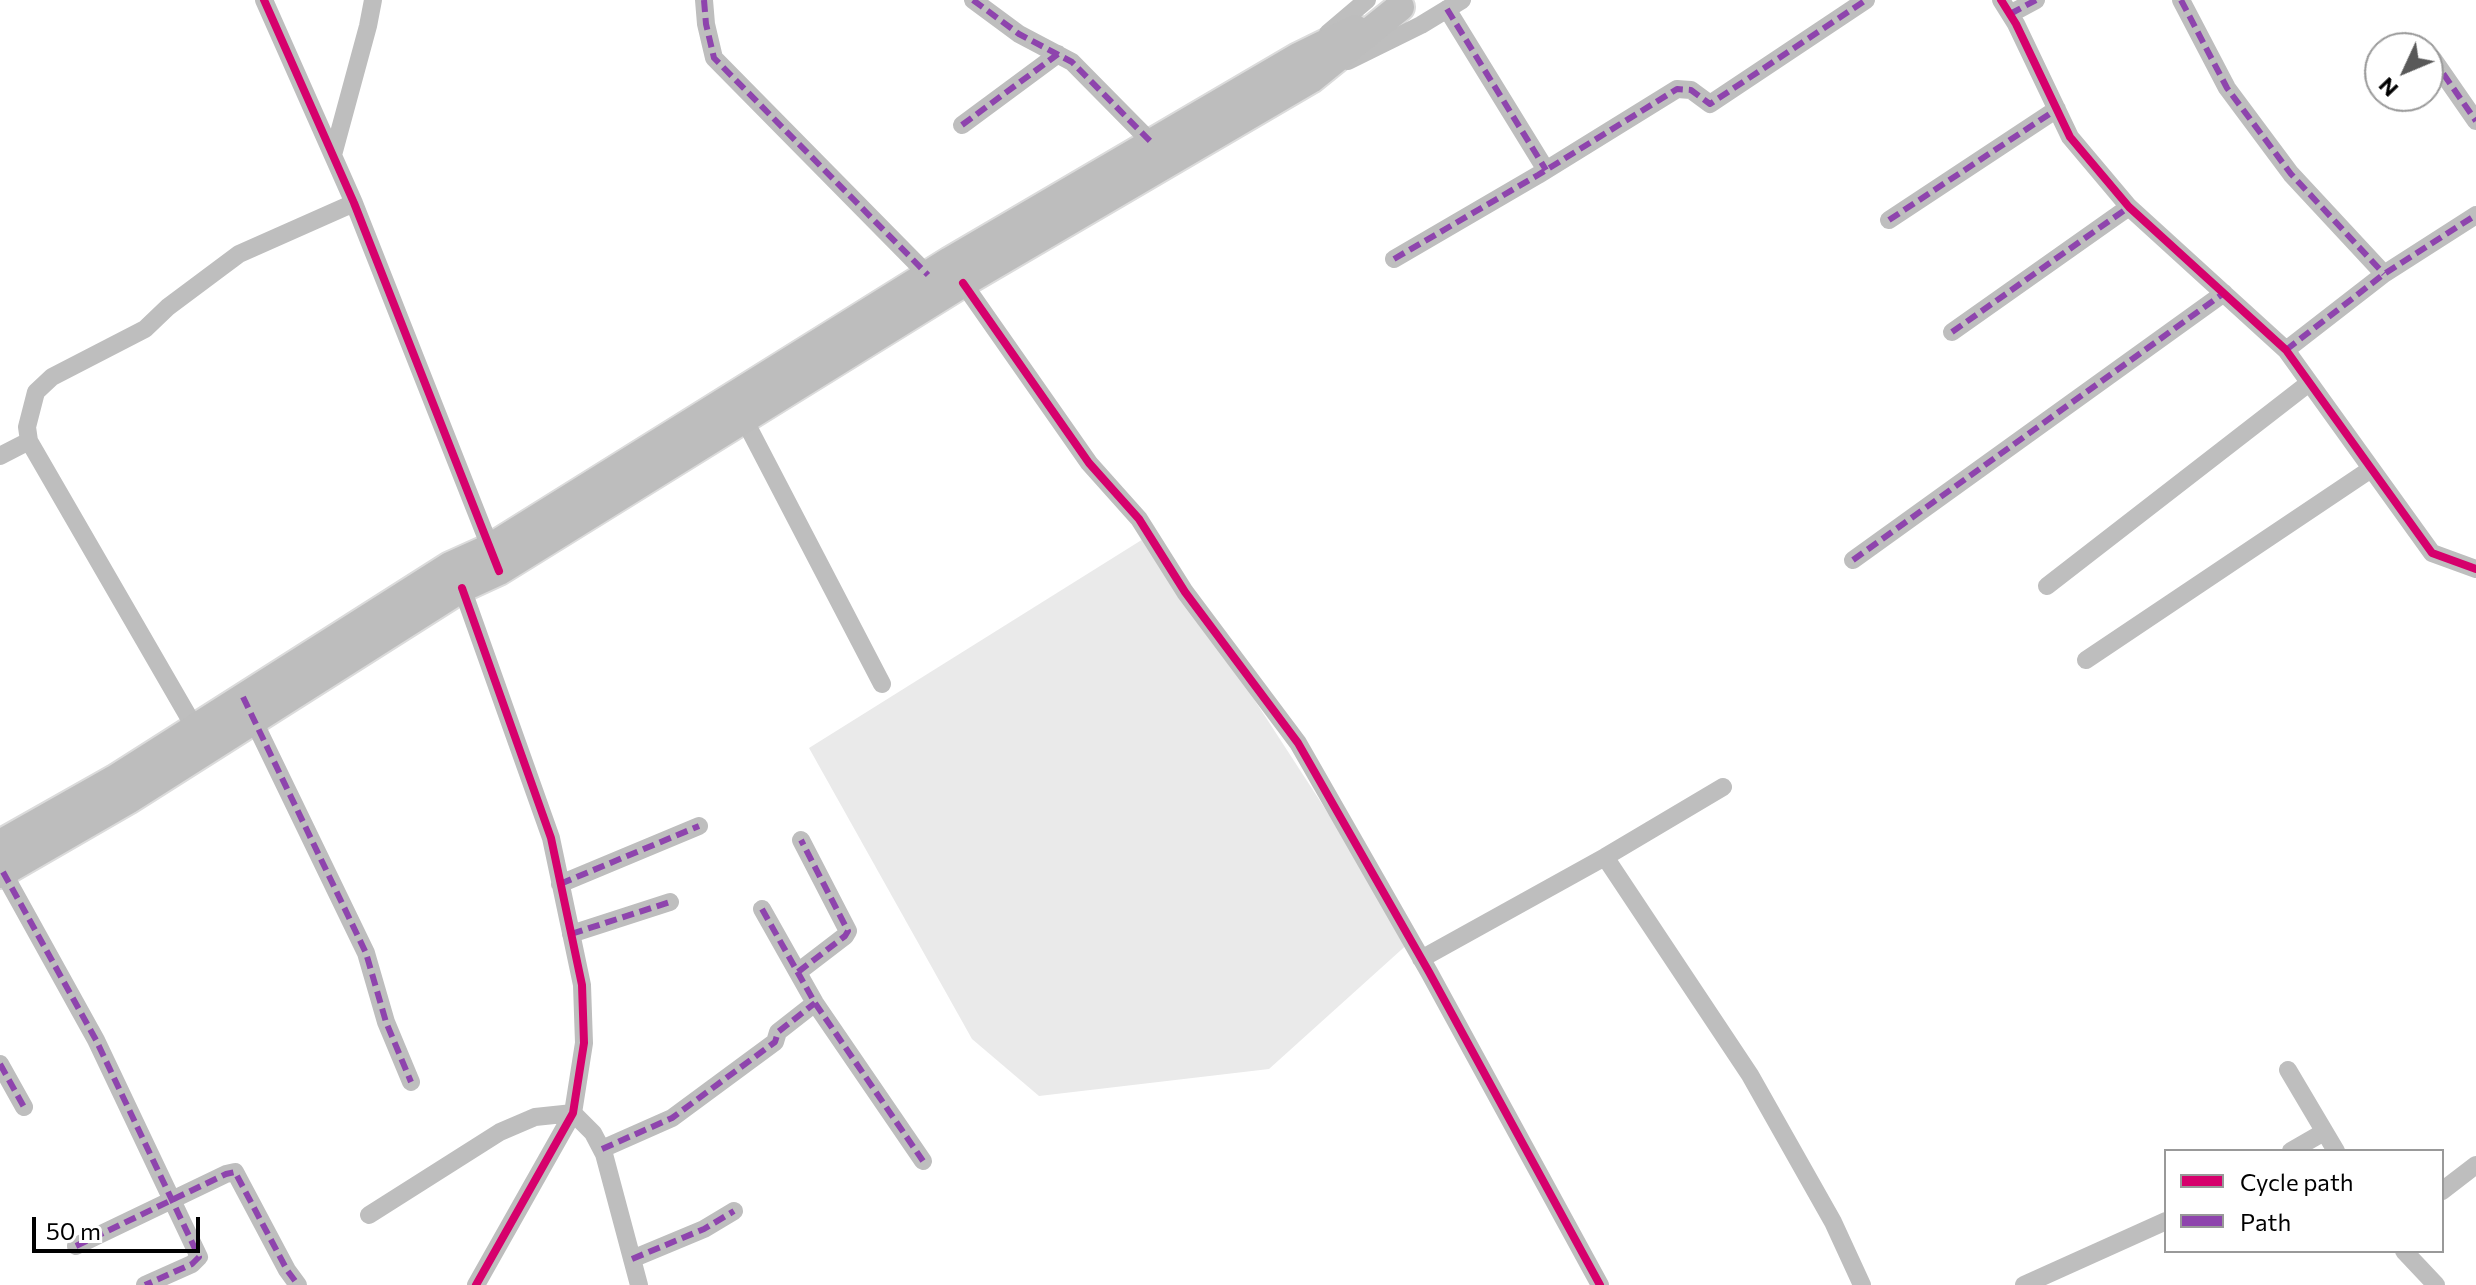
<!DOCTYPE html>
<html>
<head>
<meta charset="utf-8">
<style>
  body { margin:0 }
  #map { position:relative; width:2476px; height:1285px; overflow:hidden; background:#fff; font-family:Commissioner,sans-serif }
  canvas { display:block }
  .legend { position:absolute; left:2164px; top:1149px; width:280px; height:104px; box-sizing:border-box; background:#fff; border:2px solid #999; margin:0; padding:10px 14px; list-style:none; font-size:24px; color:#000 }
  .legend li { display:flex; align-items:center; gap:16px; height:40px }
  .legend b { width:40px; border:2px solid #999 }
  .north { position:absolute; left:2364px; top:32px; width:80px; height:80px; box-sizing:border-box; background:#fff; border:2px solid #999; border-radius:50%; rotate:226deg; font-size:22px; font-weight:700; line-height:32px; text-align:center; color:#000 }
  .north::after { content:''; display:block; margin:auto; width:28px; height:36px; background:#595959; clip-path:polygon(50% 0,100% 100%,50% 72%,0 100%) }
  .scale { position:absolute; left:32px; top:1217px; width:168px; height:36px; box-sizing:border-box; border:4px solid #000; border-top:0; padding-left:10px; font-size:24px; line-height:28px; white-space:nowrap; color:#000; -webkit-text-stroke:6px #fff; paint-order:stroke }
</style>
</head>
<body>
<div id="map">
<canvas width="2476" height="1285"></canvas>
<ul class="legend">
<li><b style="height:10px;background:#d6006c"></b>Cycle path</li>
<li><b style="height:10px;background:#8e44ad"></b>Path</li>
</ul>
<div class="north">N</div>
<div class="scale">50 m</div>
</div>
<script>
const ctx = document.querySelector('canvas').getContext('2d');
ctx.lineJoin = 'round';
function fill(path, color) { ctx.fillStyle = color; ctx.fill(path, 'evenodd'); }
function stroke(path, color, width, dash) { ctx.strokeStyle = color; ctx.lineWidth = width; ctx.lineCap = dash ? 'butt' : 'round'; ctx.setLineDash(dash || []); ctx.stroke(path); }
const green = new Path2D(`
  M1148,536L1411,941L1269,1069L1039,1096L972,1039L809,748Z`);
const street = new Path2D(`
  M264,0L354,203L494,557
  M704,0L706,24L714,58L928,275
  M973,0L1019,34L1072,62L1152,143
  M2001,0L2016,24L2070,137L2129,207L2286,350L2432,553L2476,569
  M2181,0L2227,88L2291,174L2384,274
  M1447,9L1546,170
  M2010,14L2036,0
  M1328,33L1367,0
  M2433,59L2476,121
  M1348,61L1421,25L1462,0
  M962,125L1058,54
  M333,155L368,26L373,0
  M1889,220L2057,109
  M1394,259L1538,175L1677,89L1691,90L1710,104L1866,0
  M963,283L1089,463L1139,519L1185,592L1298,743L1429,972L1600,1285
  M1952,332L2129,207
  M2286,350L2384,274L2476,215
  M744,419L882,684
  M29,441L195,728
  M0,456L29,441L27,427L36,392L52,377L145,329L168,307L239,254L354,203
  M1853,560L2224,293
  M2047,586L2309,383
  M462,588L551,838L582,985L584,1043L573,1113L476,1285
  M2086,660L2371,469
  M249,711L366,953L386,1022L411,1082
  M1605,857L1750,1075L1833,1222L1862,1285
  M3,872L96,1040L199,1257L192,1264L145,1285
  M560,884L699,826
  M762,909L815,1003L923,1161
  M571,934L670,902
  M1421,959L1605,857L1723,787
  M798,972L845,936L848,931L801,840
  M0,1064L24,1107
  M2288,1070L2336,1151
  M602,1149L672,1118L775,1042L778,1032L815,1003
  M2291,1151L2324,1132
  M2442,1191L2476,1165
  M369,1215L500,1132L535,1117L573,1113L593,1133L604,1154L639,1285
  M76,1246L226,1174L235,1172L287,1270L298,1285
  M2404,1251L2436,1285
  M632,1259L704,1229L734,1211
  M2024,1285L2166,1221`);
const primary = new Path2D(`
  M0,844L115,779L450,566L490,548L950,261L1298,57L1355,29
  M0,874L128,800L462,588L499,571L963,283L1311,79L1400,7`);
const quiet = new Path2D(`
  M704,0L706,24L714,58L928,275
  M973,0L1019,34L1072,62L1152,143
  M2181,0L2227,88L2291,174L2384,274
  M1447,9L1546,170
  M2010,14L2036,0
  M2433,59L2476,121
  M962,125L1058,54
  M1889,220L2057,109
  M1394,259L1538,175L1677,89L1691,90L1710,104L1866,0
  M1952,332L2129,207
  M2286,350L2384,274L2476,215
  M1853,560L2224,293
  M243,697L366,953L386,1022L411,1082
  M3,872L96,1040L199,1257L192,1264L145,1285
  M560,884L699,826
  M762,909L815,1003L923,1161
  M571,934L670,902
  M798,972L845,936L848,931L801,840
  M0,1064L24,1107
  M602,1149L672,1118L775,1042L778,1032L815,1003
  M76,1246L226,1174L235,1172L287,1270L298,1285
  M632,1259L704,1229L734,1211`);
const cycleway = new Path2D(`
  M264,0L354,203L499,571
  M2001,0L2016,24L2070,137L2129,207L2286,350L2432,553L2476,569
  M963,283L1089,463L1139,519L1185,592L1298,743L1429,972L1600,1285
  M462,588L551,838L582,985L584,1043L573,1113L476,1285`);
fill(green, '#eaeaea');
stroke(primary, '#dbdbdb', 32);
stroke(street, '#bebebe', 18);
stroke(primary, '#bdbdbd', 28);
stroke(quiet, '#8e44ad', 6, [12, 6]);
stroke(cycleway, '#d6006c', 8);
</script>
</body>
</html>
